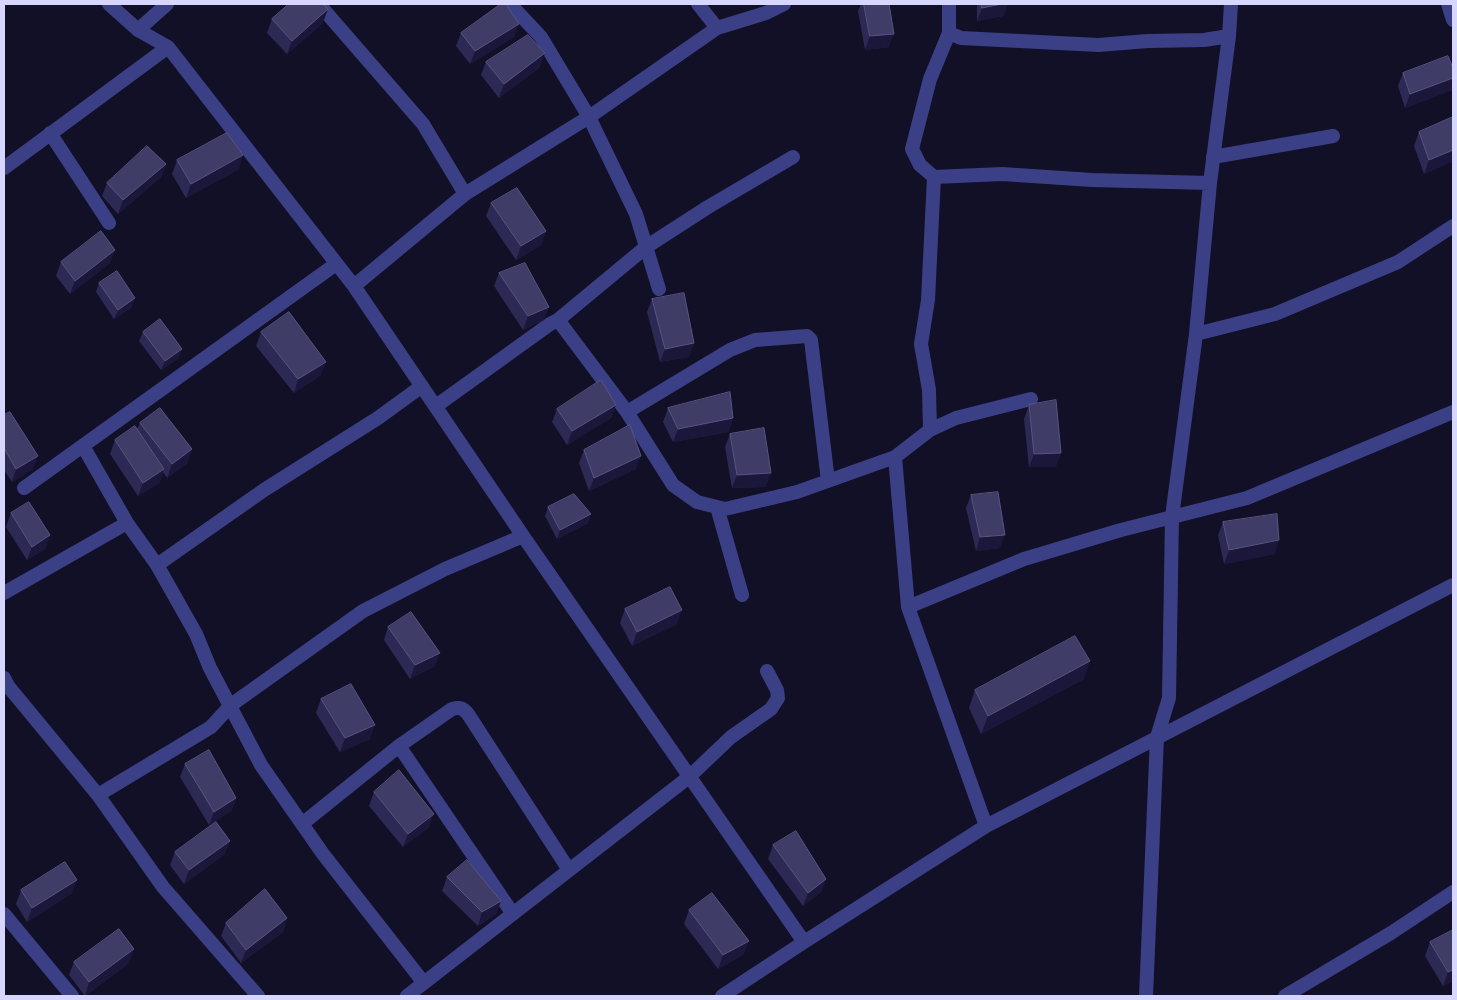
<!DOCTYPE html>
<html>
<head>
<meta charset="utf-8">
<style>
  body { margin:0 }
  #map { position:relative; width:1457px; height:1000px; overflow:hidden; background:#111027; font-family:"DejaVu Sans",sans-serif }
  canvas { display:block }
  .frame { position:absolute; inset:0; border:5px solid #d7d6ff; pointer-events:none }
</style>
</head>
<body>
<div id="map">
<canvas width="1457" height="1000"></canvas>
<div class="frame"></div>
</div>
<script>
const ctx = document.querySelector('canvas').getContext('2d');
ctx.lineJoin = 'round';
function stroke(path, color, width, dash) { ctx.strokeStyle = color; ctx.lineWidth = width; ctx.lineCap = dash ? 'butt' : 'round'; ctx.setLineDash(dash || []); ctx.stroke(path); }
function fill(path, color) { ctx.fillStyle = color; ctx.fill(path, 'evenodd'); }
const minor = new Path2D(`
  M109,4L138,30L168,47L354,286L523,536L804,942
  M320,4L324,10L423,124L465,194
  M510,4L541,37L589,117L636,214L659,289
  M698,4L717,28
  M949,4V33L961,38L1098,45L1148,41L1204,40L1229,36
  M1448,4L1453,20
  M138,30L167,4
  M50,133L109,223
  M1213,157L1333,136
  M4,168L168,47
  M934,177L920,165L912,149L930,79L949,33
  M354,286L465,194L589,117L717,28L766,13L784,4
  M558,320L627,412L730,350L755,340L807,336L811,340L828,481
  M1196,334L1275,314L1398,262L1453,226
  M436,406L550,324L558,320L646,247L708,207L793,157
  M627,412L673,485L697,502L725,509L797,492L895,457L930,430L956,418L1031,399
  M930,430L929,390L921,344L928,300L934,177L1002,174L1092,180L1210,183
  M83,446L127,523L157,565L196,634L210,668L261,765L323,854L424,983
  M895,457L908,607
  M24,488L336,264
  M717,507L742,595
  M157,565L264,490L378,418L422,386
  M4,593L127,523
  M4,678L8,686L98,795L163,887L258,996
  M399,746L513,914
  M98,795L211,727L231,705L363,611L445,569L523,536
  M302,824L399,746L452,709C460,707 463,708 468,714L569,870
  M986,826L908,607L1024,559L1121,530L1247,498L1453,412
  M4,914L72,996
  M407,996L689,777L731,737L771,709L778,698L777,690L767,671
  M722,996L804,942L986,826L1453,585
  M1146,996L1157,737L1169,698L1172,517L1196,334L1210,183L1229,36L1231,4
  M1285,996L1391,933L1453,892`);
const wall = new Path2D(`
  M861,4H889V47L865,50L858,11Z
  M977,4H1008L1003,16L977,21Z
  M272,19L323,23L287,54L267,33Z
  M461,33L514,37L470,64L456,46Z
  M486,62L540,67L499,98L481,75Z
  M1403,73L1452,90L1405,108L1398,86Z
  M1453,117V161L1424,174L1414,146L1419,132Z
  M177,160L239,169L186,198L172,174Z
  M166,164L161,177L118,214L102,196L107,183Z
  M491,203L546,231L541,245L516,260L486,216Z
  M61,262L110,263L70,294L56,276Z
  M499,273L544,320L523,330L494,286Z
  M99,283L132,307L114,319L96,292Z
  M652,299L694,343L689,357L660,362L647,312Z
  M143,332L179,358L161,370L139,341Z
  M261,332L321,375L294,393L256,346Z
  M616,405L611,418L567,445L552,422L557,409Z
  M1029,405L1056,467H1029L1024,419Z
  M668,408L733,418L728,432L673,442L663,422Z
  M4,415L33,469L12,482L4,470Z
  M140,423L192,449L187,463L167,478L163,472L159,483L138,496L110,454L115,440L137,429Z
  M730,434L766,487L732,488L725,447Z
  M584,450L636,469L589,491L579,463Z
  M971,495L1000,548L976,551L966,508Z
  M548,507L588,523L557,539L545,516Z
  M11,513L50,535L45,549L27,560L6,527Z
  M1223,522L1275,554L1224,564L1218,535Z
  M625,609L677,624L632,646L620,623Z
  M388,627L435,666L410,679L384,640Z
  M1084,679L981,734L969,708L975,690Z
  M321,699L370,739L340,752L316,713Z
  M185,764L236,798L231,811L209,825L180,777Z
  M374,792L429,827L403,847L369,806Z
  M773,845L826,879L821,892L803,906L768,859Z
  M175,852L225,854L184,884L170,865Z
  M447,877L501,901L496,914L478,926L442,891Z
  M21,890L72,893L27,922L16,904Z
  M689,910L744,954L718,969L684,924Z
  M287,918L283,932L241,963L221,936L226,923Z
  M1430,942L1453,981L1443,986L1425,956Z
  M74,962L129,963L85,996L69,975Z`);
const shadedWall = new Path2D(`
  M1002,4H1008L1003,16L977,21L982,8Z
  M328,9L323,23L287,54L292,41Z
  M519,24L514,37L470,64L475,51Z
  M894,34L889,47L865,50L870,36Z
  M545,53L540,67L499,98L504,84Z
  M1453,78V88L1452,90L1405,108L1410,94Z
  M1453,150V161L1424,174L1429,160Z
  M243,155L239,169L186,198L191,184Z
  M166,164L161,177L118,214L123,200Z
  M546,231L541,245L516,260L521,246Z
  M115,250L110,263L70,294L75,281Z
  M135,298L132,307L114,319L118,310Z
  M549,307L544,320L523,330L528,316Z
  M694,343L689,357L660,362L665,349Z
  M182,349L179,358L161,370L165,361Z
  M326,362L321,375L294,393L298,379Z
  M616,405L611,418L567,445L572,431Z
  M733,418L728,432L673,442L678,429Z
  M192,449L187,463L167,478L172,464Z
  M1061,453L1056,467H1029L1034,454Z
  M38,456L33,469L12,482L16,469Z
  M641,456L636,469L589,491L594,478Z
  M164,469L159,483L138,496L143,483Z
  M771,473L766,487L732,488L737,475Z
  M591,514L588,523L557,539L560,530Z
  M50,535L45,549L27,560L32,547Z
  M1005,535L1000,548L976,551L980,537Z
  M1279,540L1275,554L1224,564L1229,550Z
  M682,610L677,624L632,646L637,632Z
  M440,653L435,666L410,679L415,665Z
  M1090,661L1084,679L981,734L988,716Z
  M375,725L370,739L340,752L345,738Z
  M236,798L231,811L209,825L214,812Z
  M434,814L429,827L403,847L408,834Z
  M230,841L225,854L184,884L189,870Z
  M826,879L821,892L803,906L808,893Z
  M77,880L72,893L27,922L32,908Z
  M501,901L496,914L478,926L482,912Z
  M287,918L283,932L241,963L246,950Z
  M749,941L744,954L718,969L723,955Z
  M134,949L129,963L85,996L89,982Z
  M1453,970V981L1443,986L1448,972Z`);
const building = new Path2D(`
  M289,4H323L328,9L292,41L272,19Z
  M501,4H506L519,24L475,51L461,33Z
  M864,4H889L894,34L870,36Z
  M982,4H1002L982,8Z
  M528,35L545,53L504,84L486,62Z
  M1448,56L1453,68V78L1410,94L1403,73Z
  M1453,117V150L1429,160L1419,132Z
  M227,133L243,155L191,184L177,160Z
  M147,146L166,164L123,200L107,183Z
  M517,188L546,231L521,246L491,203Z
  M101,231L115,250L75,281L61,262Z
  M525,263L549,307L528,316L499,273Z
  M117,271L135,298L118,310L99,283Z
  M684,293L694,343L665,349L652,299Z
  M289,312L326,362L298,379L261,332Z
  M160,319L182,349L165,361L143,332Z
  M601,380L616,405L572,431L557,409Z
  M730,392L733,418L678,429L668,408Z
  M1056,400L1061,453L1034,454L1029,405Z
  M160,408L192,449L172,464L140,423Z
  M10,412L38,456L16,469L4,448V415Z
  M630,425L641,456L594,478L584,450Z
  M135,426L164,469L143,483L115,440Z
  M764,428L771,473L737,475L730,434Z
  M998,492L1005,535L980,537L971,495Z
  M574,494L591,514L560,530L548,507Z
  M29,502L50,535L32,547L11,513Z
  M1277,514L1279,540L1229,550L1223,522Z
  M670,587L682,610L637,632L625,609Z
  M411,612L440,653L415,665L388,627Z
  M1075,636L1090,661L988,716L975,690Z
  M351,684L375,725L345,738L321,699Z
  M209,750L236,798L214,812L185,764Z
  M399,770L434,814L408,834L374,792Z
  M216,822L230,841L189,870L175,852Z
  M796,831L826,879L808,893L773,845Z
  M467,860L501,901L482,912L447,877Z
  M65,862L77,880L32,908L21,890Z
  M265,889L287,918L246,950L226,923Z
  M712,893L749,941L723,955L689,910Z
  M119,929L134,949L89,982L74,962Z
  M1453,930V970L1448,972L1430,942Z`);
stroke(minor, '#3b4086', 14);
fill(wall, '#2d2955');
fill(shadedWall, '#1a173b');
fill(building, '#3f3c67');
stroke(building, '#57547f', 1);
</script>
</body>
</html>
